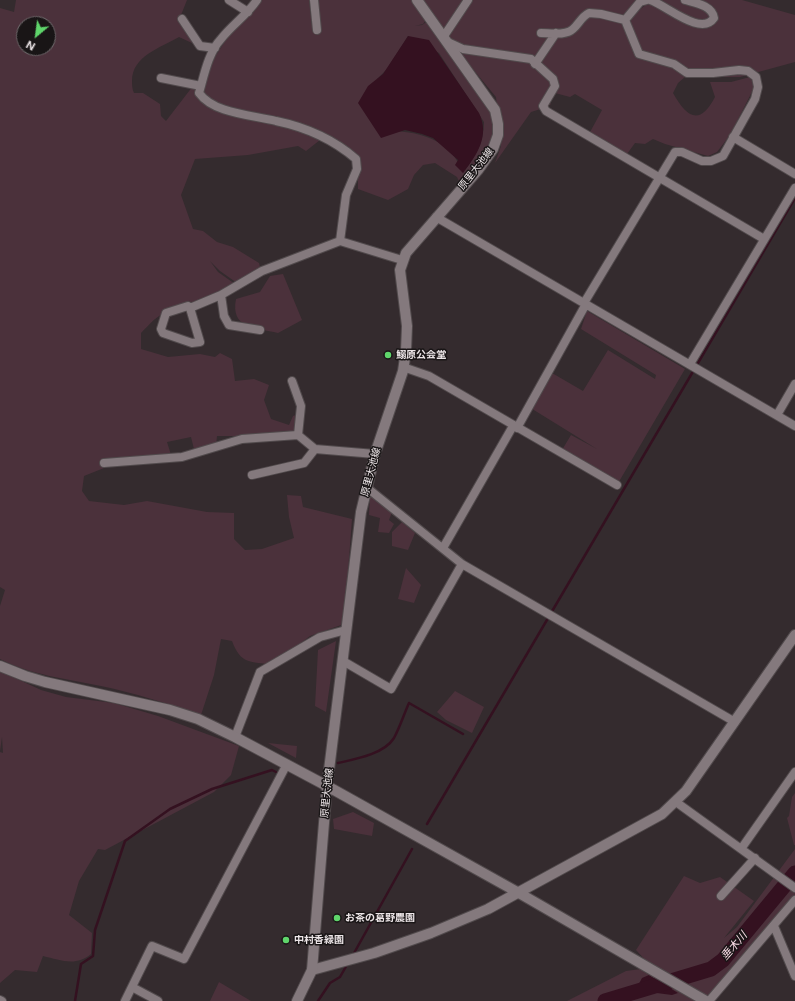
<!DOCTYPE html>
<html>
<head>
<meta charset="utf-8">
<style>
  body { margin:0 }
  #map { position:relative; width:795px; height:1001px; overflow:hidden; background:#342b2e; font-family:"Public Sans",sans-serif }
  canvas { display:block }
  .north { position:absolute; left:16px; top:16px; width:40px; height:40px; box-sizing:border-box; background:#191516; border:1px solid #6d686a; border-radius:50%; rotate:209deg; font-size:11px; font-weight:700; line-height:16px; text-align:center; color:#ece5e7 }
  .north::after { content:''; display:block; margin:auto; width:14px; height:18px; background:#5fd56b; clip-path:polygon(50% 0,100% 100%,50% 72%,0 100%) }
</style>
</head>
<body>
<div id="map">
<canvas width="795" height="1001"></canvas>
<div class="north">N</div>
</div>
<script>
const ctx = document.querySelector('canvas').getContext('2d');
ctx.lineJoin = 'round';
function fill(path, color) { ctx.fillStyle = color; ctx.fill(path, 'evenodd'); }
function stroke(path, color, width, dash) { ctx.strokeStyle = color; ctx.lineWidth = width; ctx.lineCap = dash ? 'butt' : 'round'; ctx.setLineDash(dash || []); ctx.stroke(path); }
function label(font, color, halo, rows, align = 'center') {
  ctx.font = font + ' "Public Sans","Noto Sans JP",sans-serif'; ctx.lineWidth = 3; ctx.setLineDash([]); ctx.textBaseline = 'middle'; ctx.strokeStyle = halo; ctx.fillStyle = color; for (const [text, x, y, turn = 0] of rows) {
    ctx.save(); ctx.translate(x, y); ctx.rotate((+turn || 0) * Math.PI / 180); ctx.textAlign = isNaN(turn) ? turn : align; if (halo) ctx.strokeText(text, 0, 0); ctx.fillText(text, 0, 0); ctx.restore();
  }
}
const green = new Path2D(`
  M16,0H187L181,15L192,43L179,37C160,48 132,56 132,81C132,85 132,89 134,93H143L160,104L161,116L166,121L213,60L236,24L257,0H309L312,26L317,32L315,0H413L426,20L423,24L415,26L422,25L428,21L495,110L498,134L462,188L457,177L435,163L423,165L414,175L408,189L388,200L358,189V159L320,140L306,151L298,146L248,155L195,159L181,195L193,229L203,231L217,242L233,247L259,263L260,267L237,283L220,271L210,261L218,272L235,284L221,295L188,306L190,300L184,311C160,310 157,317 141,333V349L168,357L200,354L215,357L220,353L232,359L235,381L254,379L269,385L264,400L271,419L289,425L293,416L298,414L297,431L250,436H217L216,446L195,453L191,437L167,442L172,458L124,460L84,476L82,491L89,501L124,505L147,501L207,512L234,513V539L245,550L262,549L294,538L289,517L287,495L301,496L303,507L352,519L344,624L310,636L273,665C250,661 241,665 232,641L221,639L214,675L201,715C168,704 135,693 101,686C67,679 31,675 0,659V606L5,590L0,587V8L14,12ZM24,24H48V48H24ZM408,36L439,53L484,122C484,142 475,157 463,173C450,137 418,132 384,130L377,79L387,69Z
  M418,0H640L627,20L648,3V0H742L795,15V62L740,77H685L678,83L673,93C687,118 700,126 715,97L710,82H731L750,77L755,86L730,135L717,152L708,156L665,144L653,139L645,144L635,143L627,154L609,148L589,134L602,110L575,94L570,97L555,93L544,96L551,104L547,107L531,112L495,163L501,146L496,97L420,5Z
  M283,274L302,320L278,333C256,328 230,329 236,299L260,292L270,276Z
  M587,311L685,369L617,485L562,450L571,435L597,449L529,407L552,373L583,391L608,350L655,379L656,375L581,329Z
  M370,495L392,512L389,520L394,524L389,533L378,532L380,518L369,515Z
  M402,522L415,533L408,550L392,546V532Z
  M406,568L421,585L414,603L398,599Z
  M336,641L326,712L315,706L318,650Z
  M0,671L41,690L66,697L114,703L158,716L239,746L231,775L214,792L105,850L98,849L79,881L69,915L92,933L91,954C76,967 60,960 43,956L37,972L15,970L0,983V752L3,753L2,737L0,751Z
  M455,691L484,707L472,733L446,720L437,712Z
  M268,743L297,746L296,758Z
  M795,793V845H794L787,818L789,816L792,797Z
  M353,812L374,823L372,836L334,829L333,819Z
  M795,849V897L712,993L698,1001H567L626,971L656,967L649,964L636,950L684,876L700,883L720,877L754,901L724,938L737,927Z
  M219,982L251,1001H210Z`);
const water = new Path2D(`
  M408,36L429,40L479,113C490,136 477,155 463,173L455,165L458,160L433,138L422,134L405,130L381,138L358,103L368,86L383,74Z
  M649,975L678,993L672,995L649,992L619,1001L618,996L635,991L642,978Z`);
const stream = new Path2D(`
  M338,763C356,759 384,754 394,738C400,727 404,714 409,703L463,734
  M427,824L795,198
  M353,955L412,849
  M75,1001L81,964L93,956L95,930L125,841L170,809L212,789L272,770L276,772
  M318,1001L330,983L340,977L348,963`);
const river = new Path2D(`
  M605,1001L711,969L723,960L795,873`);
const minor = new Path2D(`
  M229,0L248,12
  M257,0C247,15 232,25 221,39C208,53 204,76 199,93C214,114 253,115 276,121C305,127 334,140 356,159L357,169L346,195L340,241
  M314,0L317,30
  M650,0C666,5 701,37 714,18C712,5 695,3 685,0
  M182,19L200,46L215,48
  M625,20L640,2L647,0
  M541,33C550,33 566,36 573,29C579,24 581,17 589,13L601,14L625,20L639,54L674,64L687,73H713L739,70L748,71L756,77L758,87L755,99L723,156L711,161H702L682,152H675L584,303
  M444,36L468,0
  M448,42L463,49L531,59L553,79L555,86L543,106L546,111L764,239
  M535,64L556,33
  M161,78L201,86
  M733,137L795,174
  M436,217L795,426
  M221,295L224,316L229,325L260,330
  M190,308L200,342L192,343L163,333L161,329L166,313L188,306L190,308L221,295L262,271L340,241L402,260
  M690,364L795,188
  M403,367L429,376L617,485
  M292,381L301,406L298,435
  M777,415L795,384
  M517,428L586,304
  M104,463L182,457L242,439L298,435L315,449L375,454
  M252,475L304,463L315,449
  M366,487L462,564L735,722
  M443,548L513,426
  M343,661L391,689L462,564
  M235,737L260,672L320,637L346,630
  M676,802L795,888
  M741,849L795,772
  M721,896L755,858
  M774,926L795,976
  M132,987L158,1001
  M0,1000L2,1001
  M125,1001L152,946L184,959L287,764
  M709,1001L795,900`);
const tertiary = new Path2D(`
  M0,666L25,676L45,682L170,710L198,719L235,737L327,786L519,893L706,1001
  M312,970L374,953L431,933L488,909L662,814L686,791L795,635`);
const secondary = new Path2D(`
  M297,1001L312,970L327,786L361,512L375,454L403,371L406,351L407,326L400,270L406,253L478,170L493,149L498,135V124L495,110L417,0`);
const markers = [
  [388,355,4,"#5fd56b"],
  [337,918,4,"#5fd56b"],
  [286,940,4,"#5fd56b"]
];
const streetNames = [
  ["原里大池線",476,169,-52],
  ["原里大池線",371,472,-75],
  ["原里大池線",327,793,-84]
];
const poiNames = [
  ["鰯原公会堂",396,355],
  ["お茶の葛野農園",345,918],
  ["中村香緑園",294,940]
];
const waterNames = [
  ["垂木川",734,946,-49]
];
fill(green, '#4b313b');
fill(water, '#341120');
stroke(stream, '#341120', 2.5);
stroke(river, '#341120', 15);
stroke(minor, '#514a4c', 10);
stroke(tertiary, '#514a4c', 12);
stroke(secondary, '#514a4c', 12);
stroke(minor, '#84797d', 8);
stroke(tertiary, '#84797d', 10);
stroke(secondary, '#84797d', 10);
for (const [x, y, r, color] of markers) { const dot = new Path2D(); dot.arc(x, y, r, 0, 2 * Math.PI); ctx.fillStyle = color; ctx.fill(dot); stroke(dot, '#191516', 1.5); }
label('10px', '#ece5e7', '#191516', streetNames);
label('bold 10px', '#ece5e7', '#191516', poiNames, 'left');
label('italic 11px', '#f7d9e3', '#191516', waterNames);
</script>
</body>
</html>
